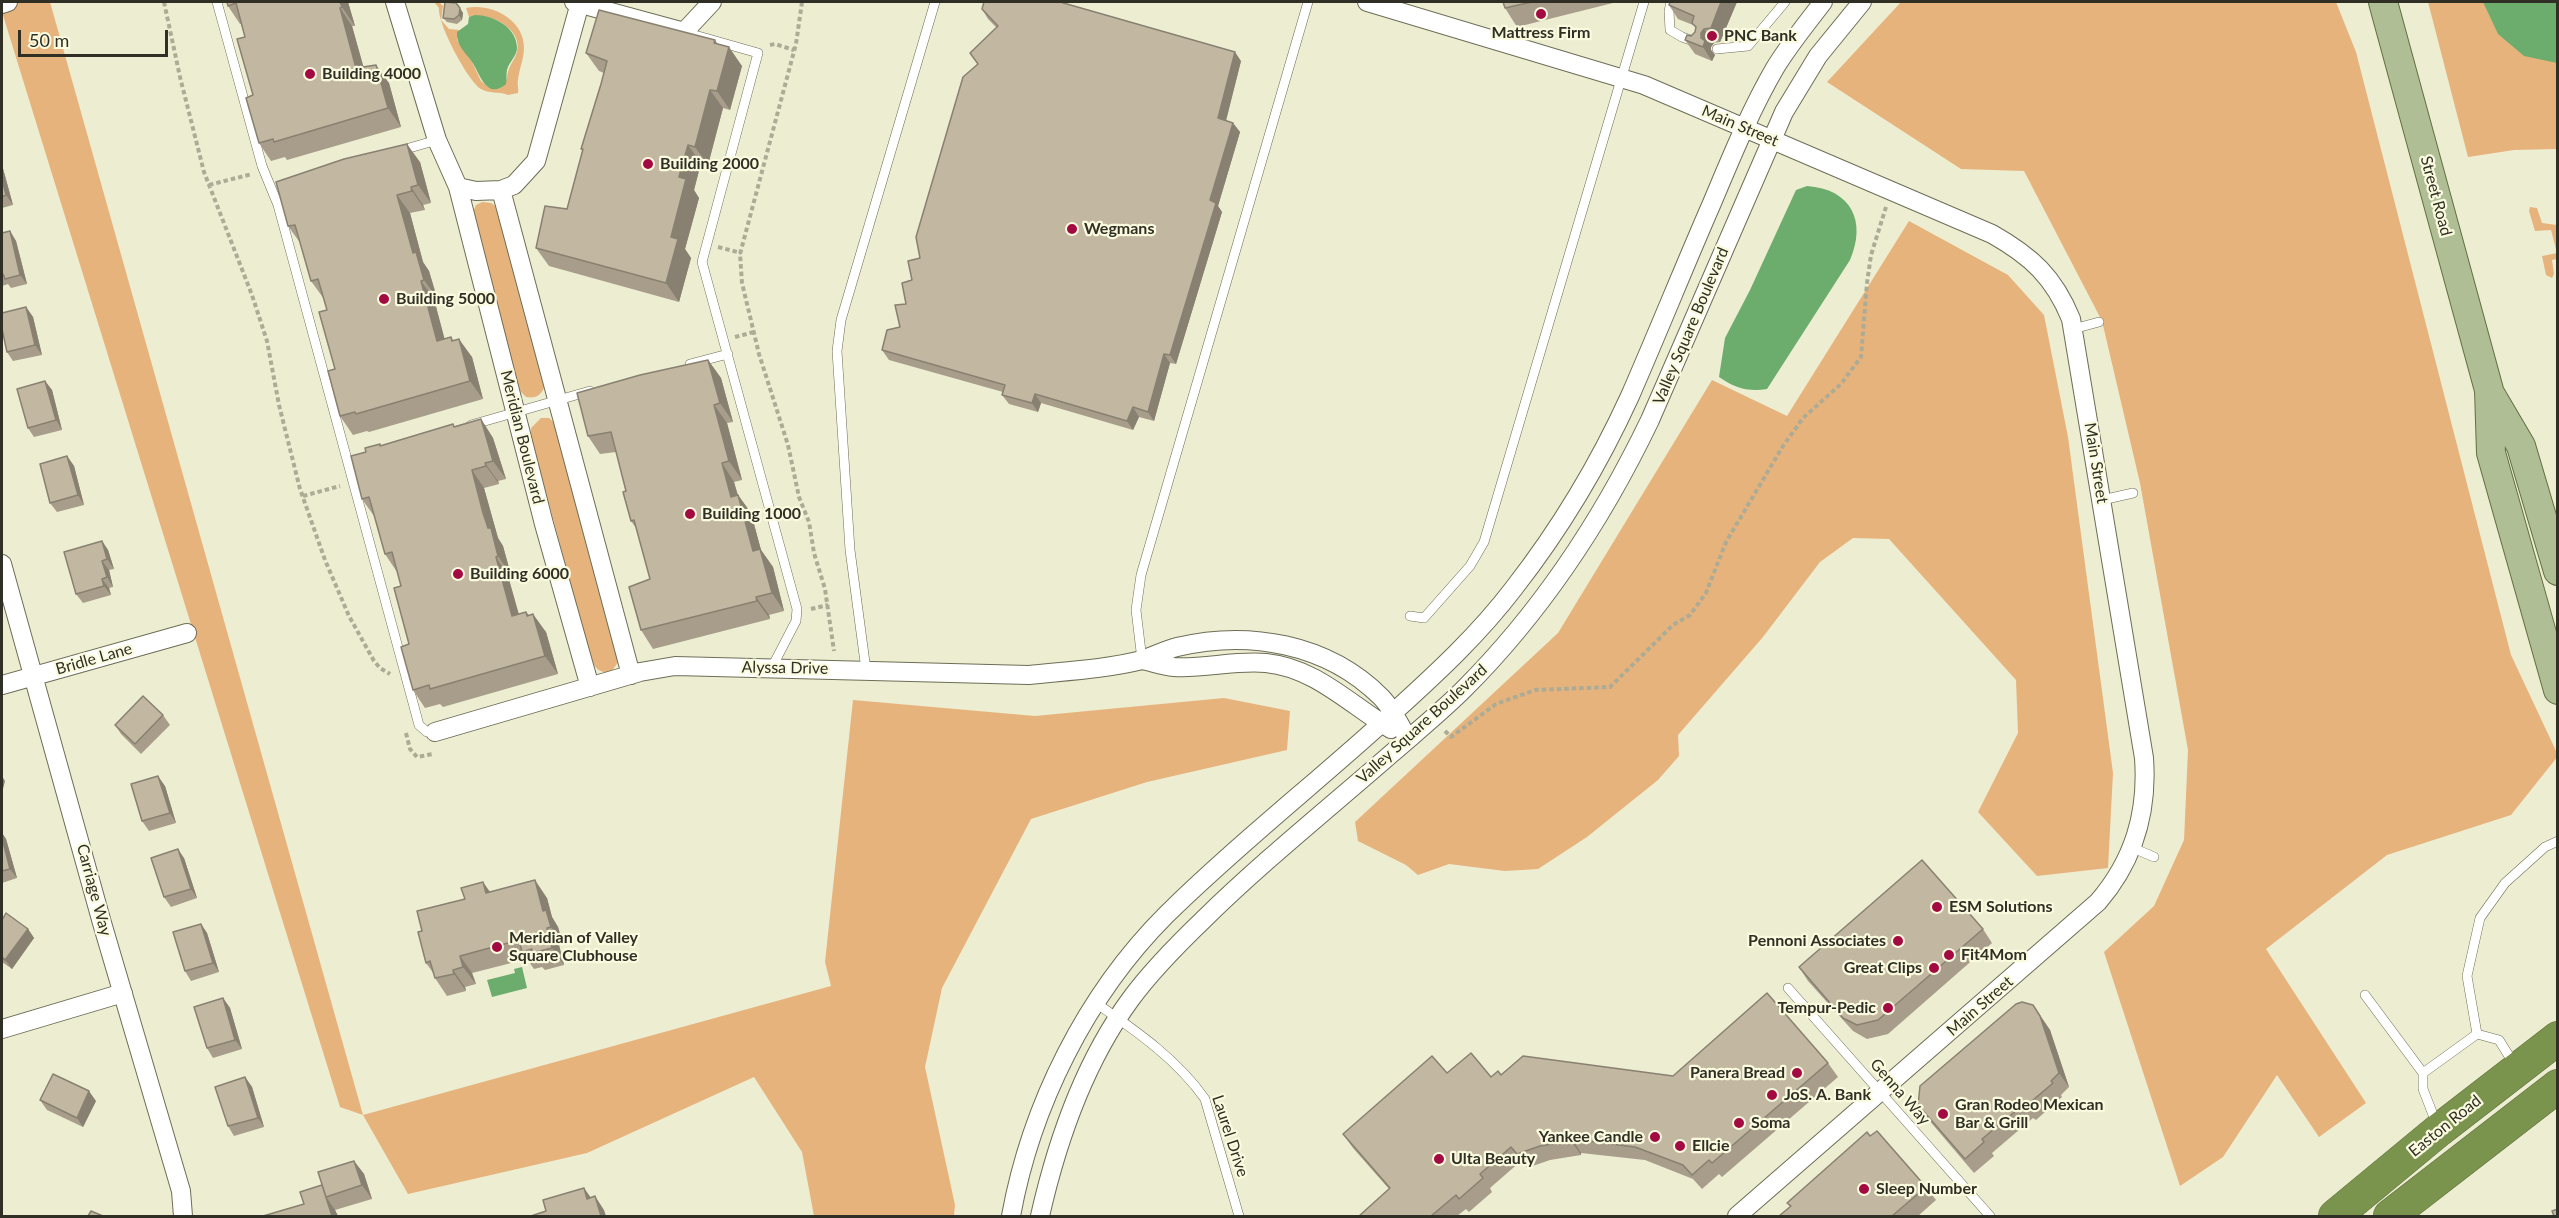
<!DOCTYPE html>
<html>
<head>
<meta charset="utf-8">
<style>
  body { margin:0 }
  #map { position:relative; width:2559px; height:1218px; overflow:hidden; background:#ededd2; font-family:Lato,sans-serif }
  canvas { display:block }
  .frame { position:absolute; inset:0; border:3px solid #302f25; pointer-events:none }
  .scale { position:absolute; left:18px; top:30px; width:150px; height:27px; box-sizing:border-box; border:3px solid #302f25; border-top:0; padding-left:8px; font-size:18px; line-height:21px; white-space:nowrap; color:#302f25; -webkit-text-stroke:4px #fafadf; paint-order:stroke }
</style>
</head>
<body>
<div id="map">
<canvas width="2559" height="1218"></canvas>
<div class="frame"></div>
<div class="scale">50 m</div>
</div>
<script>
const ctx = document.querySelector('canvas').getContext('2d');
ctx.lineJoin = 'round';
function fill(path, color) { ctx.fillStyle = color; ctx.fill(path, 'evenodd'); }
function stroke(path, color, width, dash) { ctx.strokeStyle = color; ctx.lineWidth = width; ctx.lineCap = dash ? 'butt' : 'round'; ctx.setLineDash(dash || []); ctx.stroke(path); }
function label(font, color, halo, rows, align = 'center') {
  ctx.font = font + ' Lato,sans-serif'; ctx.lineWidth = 4.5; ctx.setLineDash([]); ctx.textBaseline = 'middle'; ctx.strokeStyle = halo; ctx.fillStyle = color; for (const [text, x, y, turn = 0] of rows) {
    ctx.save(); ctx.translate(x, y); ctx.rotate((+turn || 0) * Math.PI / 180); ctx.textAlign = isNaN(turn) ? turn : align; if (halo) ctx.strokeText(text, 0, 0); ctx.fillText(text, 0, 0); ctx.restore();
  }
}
const green = new Path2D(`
  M2,2H50L363,1115L831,986L825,962L853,700L1035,716L1224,698L1290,711L1287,750L1147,782L1031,819L942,988L925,1067L955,1205L954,1216H814L802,1152L754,1077L587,1153L408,1194L363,1115L340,1107L2,12Z
  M434,2H439L443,6L441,20L449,29L460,30L457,40L472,62L481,81L488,87L507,79C507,67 514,62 517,52C523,28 489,12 469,17L466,8C491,3 524,19 524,48C524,58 519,70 518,80C517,85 519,88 518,93L508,95C498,91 489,94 481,89C468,81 437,23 439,8Z
  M1901,2H2336L2356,52L2511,655L2557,753L2558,756L2511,815L2387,855L2266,949L2366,1103L2319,1137L2277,1075L2223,1157L2180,1186L2104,952L2154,906L2184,840L2188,750L2140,483L2102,321L2024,171L1961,169L1827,82Z
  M2428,2H2557V149L2514,150L2468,157Z
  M482,202L491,203L497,207L545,385C542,395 536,399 526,397L518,389L473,212L476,205Z
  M2530,207L2537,208L2542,223L2557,225V259L2552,260L2554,274L2552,278L2546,275L2542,256L2557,253L2551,230L2535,231L2529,211Z
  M1909,221L2008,275L2044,315L2068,437L2113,773L2108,868L2037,876L1978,812L2018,733L2016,680L1889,539L1853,538L1820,562L1763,637L1678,735L1679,756L1658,780L1587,837L1538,869L1505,871L1449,864L1418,875L1406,865L1358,841L1355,822L1558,633L1712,380L1787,416Z
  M541,418H549L556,424L619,661L611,672C598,674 593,666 590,655L531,437V428Z`);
const water = new Path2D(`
  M2483,2H2557V63L2524,56L2498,34Z
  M475,15C493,15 517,27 517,48C517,56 509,62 507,70C506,74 507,80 506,84C486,101 480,73 472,62C465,52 456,45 457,32L468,24L469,17Z
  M1807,186C1851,189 1867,221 1850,260L1767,389C1748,392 1735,388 1719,377L1725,338L1750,290L1796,190Z
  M522,967L527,988L492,997L487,980L515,973L514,969Z`);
const path = new Path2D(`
  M164,2L180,77L204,172L252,295L267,341L279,405L300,489L325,560L349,616L374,661L380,668L390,674
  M802,2L796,44L740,254L742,283L759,354L788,445L799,497L809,522L814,553L825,589L834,651
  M770,45L775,44L794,50
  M209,185L252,174
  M718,247L741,253
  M735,337L754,332
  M303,496L340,486
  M811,609L828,605
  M1445,731L1451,737L1496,704L1535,690L1610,687L1673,625L1690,615L1706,593L1726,542L1783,446L1803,418L1841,384L1861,357L1867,283L1871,255L1886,207
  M406,733L410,749L417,757L433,754`);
const lane = new Path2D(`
  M217,2L262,166L278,205L419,725L427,732H435
  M1671,2L1669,11L1670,30L1682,37L1696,42
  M684,32L758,53L702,262L797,609L796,621L771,669
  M1717,49L1748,46L1785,2
  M399,151L437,140
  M2073,329L2099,322
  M690,364L728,354
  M471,425L590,391
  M2102,500L2133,493
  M1410,616L1424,618L1470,566L1484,542L1644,2
  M1142,660L1136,610L1141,575L1308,2
  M866,670L850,550L837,351L841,320L935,2
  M2133,848L2154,857
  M1788,988L1990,1216
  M2365,995L2423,1073
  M1096,1003C1136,1031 1177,1059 1205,1099L1239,1216
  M2477,1034L2467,976L2480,918L2505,883L2545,847L2558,841
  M2437,1125L2423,1089V1073L2477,1034L2499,1040L2514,1064`);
const street = new Path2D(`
  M395,2L437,140L458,187L544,524L590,687
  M574,2L684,32L712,2
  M1367,2L1644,85L1992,234C2031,256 2054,277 2071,319L2144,758C2148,813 2134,860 2098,902L1737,1216
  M2,4L8,2
  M458,187L476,191L501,190L514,185L536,161L580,3
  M501,190L631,675
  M2,564L102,923L181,1191L183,1216
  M1142,660C1152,662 1163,666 1174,667C1204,669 1235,660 1266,663C1316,668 1350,705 1391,729
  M2,685L187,633
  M435,732L640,672L675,666L1029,675C1067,671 1106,669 1142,660C1154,656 1165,650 1177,647C1248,630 1327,643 1381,697C1392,708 1400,725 1408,739
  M2,1029L123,993
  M1011,1216C1031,1106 1086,995 1166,915C1239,843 1320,780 1395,711C1438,672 1479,634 1514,588C1560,529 1599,464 1630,396C1658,332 1684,267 1712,203C1731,158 1750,111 1775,68C1789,45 1807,23 1823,2
  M1040,1216C1057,1141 1084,1063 1130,1000C1151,971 1177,945 1203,920C1262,862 1328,809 1391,754C1415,733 1441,712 1464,689C1542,611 1602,520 1650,420L1784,112L1818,56L1862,2`);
const primary = new Path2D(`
  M2383,2L2489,390L2491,453L2558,690
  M2491,395L2521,446L2558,571`);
const highway = new Path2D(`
  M2335,1216L2439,1130L2558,1038
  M2390,1216L2558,1086`);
const wall = new Path2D(`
  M227,2H348L355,26H352L363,67L389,83L401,127L287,160L285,157L271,161L259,143L245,37L241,24H240L228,6Z
  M1503,2H1617L1517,27L1505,8Z
  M1670,2H1737L1720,42L1714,43L1711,47V50L1715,55L1712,61L1695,54L1685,40L1695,32L1696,28L1693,25L1678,19L1669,5Z
  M456,3L463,13L462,20L457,24L447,22L443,18Z
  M982,9L1241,61L1226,121L1233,123L1240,132L1218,206L1222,212L1176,364L1170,363L1154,421L1139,417L1133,430L1041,403L1038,412L1009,404L1002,395L1003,392L889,360L882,350L900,327L912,280L920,258L978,64L997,28L988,19Z
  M717,44L742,66L730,110L723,108L708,165L701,163L694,190L699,198L685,249L691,258L679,302L549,266L536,248L567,209L583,151L581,149L604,73L599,71L586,53Z
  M420,162L431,203L423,205L425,210L410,213L423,262L429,271L437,298L434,299L444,339L453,341L472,357L483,399L369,432L367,431L353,435L340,416L327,310L324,299L311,281L301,244L288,226Z
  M2,165L13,205L2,208Z
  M10,231L16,241L27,284L11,288L8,284L2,286V233Z
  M26,307L33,317L42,355L13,361L7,352Z
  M708,360L721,378L733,422L727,423L742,480L734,482L738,495L751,513L761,550L773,567L784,611L769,615L770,619L653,649L641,630L650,579L636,528L631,521L626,491L616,452L600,454L588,436Z
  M45,381L52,390L62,430L34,437L28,428Z
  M481,419L493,438L506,479L498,481L499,484L484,488L498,538L503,546L511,575L508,576L519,614L526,612L546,632L558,674L443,707L440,704L425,708L413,690L409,644L401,586L397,572L385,554L374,516L362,499L366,452L381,446Z
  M67,456L74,466L84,505L57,512L50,503Z
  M102,541L108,550L114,569L109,570L113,587L109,588L111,595L83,603L76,594Z
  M163,715L170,725L141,754L121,734L115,725Z
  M165,786L176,823L149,831L142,821Z
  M2,833L6,839L17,878L2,883Z
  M184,858L197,898L171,907L164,897Z
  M490,892L547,898L552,917L558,927L563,944L559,945L564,965L545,970L542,967L534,969L527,959L472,973L476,984L465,987L466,991L447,996L435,978L434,974L426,963L422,931Z
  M2,920L28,929L34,938L12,969L2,962Z
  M201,924L207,933L219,972L191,981L185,971Z
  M1983,929L1992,943L1888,1034L1867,1039L1853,1031L1808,981L1799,967Z
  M223,998L230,1008L242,1049L213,1058L207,1048Z
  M2033,1005L2050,1030L2069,1087L2061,1095L2062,1097L2036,1120L2033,1118L1992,1153L1994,1156L1974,1173L1928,1119L1918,1105Z
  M1828,1063L1838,1077L1722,1177L1719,1174L1702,1189L1693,1179L1645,1160L1581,1153V1155L1550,1160L1527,1168L1521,1161L1490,1188L1492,1192L1469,1212L1466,1209L1457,1216H1359L1389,1189L1353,1148L1343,1134L1447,1073L1491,1077L1501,1075L1673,1076Z
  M245,1077L252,1087L264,1127L234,1136L228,1126Z
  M40,1100L96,1101L83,1127L47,1110Z
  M354,1161L364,1174L372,1199L335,1210L338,1216H263L304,1204L322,1185Z
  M1926,1187L1936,1200L1918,1216H1779L1790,1207L1787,1203Z`);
const shadedWall = new Path2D(`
  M340,2H348L355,26L342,7Z
  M1721,2H1737L1720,42L1711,28Z
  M340,8L352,26L369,86L356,68Z
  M460,8L463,13L462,20L459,15Z
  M1704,29L1714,43L1711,47V50L1715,55L1712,61L1703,47L1701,33Z
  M715,40L726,57L729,47L742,66L730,110L717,91L714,43Z
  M1235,52L1241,61L1224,128L1218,118Z
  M376,65L389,83L401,127L388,108Z
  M710,90L723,108L708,165L695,147Z
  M1233,123L1240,132L1218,206L1222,212L1176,364L1170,355L1210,200Z
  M407,144L420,162L431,203L418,185Z
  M688,145L701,163L694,190L699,198L685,249L691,258L679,302L666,283L671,237L679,177Z
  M2,165L13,205L6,195L2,179Z
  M411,187L423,205L425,210L412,191Z
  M397,195L410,213L423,262L429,271L437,298L424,280L413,253Z
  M10,231L16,241L27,284L20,275Z
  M421,281L434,299L450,359L437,341Z
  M26,307L33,317L42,355L35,345Z
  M451,337L463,355L459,339L472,357L483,399L470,381Z
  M1164,354L1170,363L1154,421L1148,412Z
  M708,360L721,378L733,422L720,403Z
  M45,381L52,390L62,430L56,420Z
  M1035,394L1041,403L1038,412L1032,403Z
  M714,405L727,423L742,480L729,461Z
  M1133,407L1139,417L1133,430L1127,421Z
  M481,419L493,438L506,479L493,461Z
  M67,456L74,466L84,505L78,495Z
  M485,463L498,481L499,484L486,466Z
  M722,463L734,482L743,515L731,497Z
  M472,470L484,488L498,538L503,546L511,575L498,556L488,528Z
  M738,495L751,513L761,550L773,567L784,611L772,593L753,551Z
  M102,541L108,550L114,569L107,559Z
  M496,557L508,576L524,634L512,616Z
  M102,561L109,570L113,587L107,577Z
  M102,579L109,588L111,595L104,586Z
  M756,597L769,615L770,619L757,601Z
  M526,612L537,629L533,614L546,632L558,674L545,656Z
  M2,776L5,781L2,793Z
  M158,776L165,786L176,823L170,813Z
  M2,833L6,839L17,878L10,869L2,838Z
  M178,849L184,858L197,898L191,889Z
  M535,880L547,898L552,917L558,927L563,944L551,927L543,911Z
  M483,882L495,899L486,893Z
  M201,924L207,933L219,972L213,963Z
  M547,928L559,945L564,965L552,948Z
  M28,929L34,938L12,969L5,960Z
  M460,956L472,973L476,984L463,967Z
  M453,970L465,987L466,991L454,974Z
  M223,998L230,1008L242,1049L235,1040Z
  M2033,1005L2050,1030L2069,1087L2059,1073Z
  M245,1077L252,1087L264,1127L258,1118Z
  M89,1091L96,1101L83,1127L77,1118Z
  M1572,1139L1581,1153V1155L1571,1141Z
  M354,1161L364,1174L372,1199L362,1185Z
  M584,1188L594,1202L587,1199Z
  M595,1196L604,1210L606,1216H601Z
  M326,1197L335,1210L338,1216H332Z`);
const building = new Path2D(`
  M227,2H340L342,7L340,8L356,68L376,65L388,108L274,142L273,139L259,143L246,98L253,95L237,39L245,37L236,3L228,6Z
  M445,2L456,3L460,8L459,15L454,19L443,18Z
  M984,2H1060L1235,52L1218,118L1233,123L1210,200L1216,203L1170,355L1164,354L1148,412L1133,407L1127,421L1035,394L1032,403L1002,395L1005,385L882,350L887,330L900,327L895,305L906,304L902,283L912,280L908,261L920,258L916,237L963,77L978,64L970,53L998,26L982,9Z
  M1503,2H1532L1505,8Z
  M1670,2H1721L1711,28L1704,29L1701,33V38L1705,41L1703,47L1685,40L1687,35L1691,36L1695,32L1696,27L1692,23L1694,16L1669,5Z
  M599,10L715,40L714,43L729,47L717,91L710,90L695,147L688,145L679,177L686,179L671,237L678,239L666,283L536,248L545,206L567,209L583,149H581L601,84L607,61L586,53Z
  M407,144L418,185L411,187L412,191L397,195L413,253L416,252L424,280L421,281L437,341L451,337L452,341L459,339L470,381L356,414L355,412L340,416L328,371L335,369L319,312L327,310L318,279L311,281L295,225L288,226L276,182L344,159Z
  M2,179L6,195L2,197Z
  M10,231L20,275L5,279L3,274L2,275V233Z
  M26,307L35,345L7,352L2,329V313Z
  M708,360L720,403L714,405L729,461L722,463L731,497L738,495L753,551L760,549L772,593L756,597L757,601L641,630L629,587L650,579L634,520L631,521L623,492L626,491L611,432L588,436L577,393L640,375Z
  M45,381L56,420L28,428L17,389Z
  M481,419L493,461L485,463L486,466L472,470L483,513L488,528H491L498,556L496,557L512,616L526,612L527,616L533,614L545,656L430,689L429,685L413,690L401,647L409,644L394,588L401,586L392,552L385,554L369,497L362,499L351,456L366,452L365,448L380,444V446L453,424L454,427Z
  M67,456L78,495L50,503L40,464Z
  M102,541L107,559L102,561L107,577L102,579L104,586L76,594L64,552Z
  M143,696L163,715L135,744L115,725Z
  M158,776L170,813L142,821L131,784Z
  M2,838L10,869L2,871Z
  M178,849L191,889L164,897L151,858Z
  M1922,860L1983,929L1878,1020L1857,1025L1843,1018L1799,967Z
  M535,880L543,911L546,910L551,927L547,928L552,948L532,953V949L522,952L519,940L460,956L463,967L453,970L454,974L435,978L430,961L426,963L418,932L422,931L417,911L465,899L461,888L483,882L486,893Z
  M6,913L28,929L5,960L2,957V920Z
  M201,924L213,963L185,971L173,932Z
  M1767,993L1828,1063L1712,1163L1709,1160L1692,1175L1683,1165L1635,1147L1572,1139L1571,1141L1540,1146L1517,1154L1511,1147L1480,1174L1483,1178L1459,1199L1456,1195L1431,1216H1359L1390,1188L1343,1134L1432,1056L1447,1073L1471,1053L1491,1077L1498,1071L1501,1075L1523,1056L1673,1076Z
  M223,998L235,1040L207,1048L194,1007Z
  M2022,1002L2033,1005L2040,1016L2059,1073L2051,1081L2053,1083L2026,1106L2024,1104L1982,1139L1984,1142L1965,1159L1918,1105L1920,1086L2016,1004Z
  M53,1074L89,1091L77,1118L40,1100Z
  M245,1077L258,1118L228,1126L215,1087Z
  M1877,1131L1926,1187L1892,1216H1779L1791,1206L1787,1203L1867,1132L1870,1136Z
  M354,1161L362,1185L326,1197L318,1172Z
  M322,1185L332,1216H263L304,1204L300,1192Z
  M584,1188L587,1199L595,1196L601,1216H531L546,1211L543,1200Z
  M2558,1209V1216H2554L2552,1211Z
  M91,1211L103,1216H88Z`);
const markers = [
  [1541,14,6,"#a40a42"],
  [1712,36,6,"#a40a42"],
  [310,74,6,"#a40a42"],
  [648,164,6,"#a40a42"],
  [1072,229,6,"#a40a42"],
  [384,299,6,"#a40a42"],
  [690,514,6,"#a40a42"],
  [458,574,6,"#a40a42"],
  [1937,907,6,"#a40a42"],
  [1898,941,6,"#a40a42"],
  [497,947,6,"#a40a42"],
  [1949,955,6,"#a40a42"],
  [1934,968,6,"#a40a42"],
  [1888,1008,6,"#a40a42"],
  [1797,1073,6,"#a40a42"],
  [1772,1095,6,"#a40a42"],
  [1943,1114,6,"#a40a42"],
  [1739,1123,6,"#a40a42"],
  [1655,1137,6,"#a40a42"],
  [1680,1146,6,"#a40a42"],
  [1439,1159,6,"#a40a42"],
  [1864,1189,6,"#a40a42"]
];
const poiNames = [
  ["Mattress Firm",1541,33,"center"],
  ["PNC Bank",1724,36],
  ["Building 4000",322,74],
  ["Building 2000",660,164],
  ["Wegmans",1084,229],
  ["Building 5000",396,299],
  ["Building 1000",702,514],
  ["Building 6000",470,574],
  ["ESM Solutions",1949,907],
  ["Meridian of Valley",509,938],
  ["Square Clubhouse",509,956],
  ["Pennoni Associates",1886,941,"right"],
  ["Fit4Mom",1961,955],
  ["Great Clips",1922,968,"right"],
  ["Tempur-Pedic",1876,1008,"right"],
  ["Panera Bread",1785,1073,"right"],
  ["JoS. A. Bank",1784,1095],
  ["Gran Rodeo Mexican",1955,1105],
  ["Bar & Grill",1955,1123],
  ["Soma",1751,1123],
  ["Yankee Candle",1643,1137,"right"],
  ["Ellcie",1692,1146],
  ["Ulta Beauty",1451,1159],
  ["Sleep Number",1876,1189]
];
const streetNames = [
  ["Main Street",1740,126,23],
  ["Street Road",2436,196,75],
  ["Valley Square Boulevard",1691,326,-67],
  ["Meridian Boulevard",522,437,76],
  ["Main Street",2096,463,81],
  ["Bridle Lane",94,659,-16],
  ["Alyssa Drive",785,668,1],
  ["Valley Square Boulevard",1422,724,-42],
  ["Carriage Way",94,890,75],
  ["Main Street",1980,1006,-41],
  ["Genna Way",1900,1092,49],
  ["Easton Road",2445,1126,-39],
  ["Laurel Drive",1230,1136,72]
];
fill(green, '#e7b37c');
fill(water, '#6cad6d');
stroke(lane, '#6e6d56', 10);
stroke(street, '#6e6d56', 20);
stroke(primary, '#60703f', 30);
stroke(highway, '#60703f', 34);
stroke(path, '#acab96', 4, [4.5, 3]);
stroke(lane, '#fff', 9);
stroke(street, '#fff', 18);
stroke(primary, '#afbe94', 28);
stroke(highway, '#7a934d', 33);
fill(wall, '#a79d8a');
fill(shadedWall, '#888070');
fill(building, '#c2b7a0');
stroke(building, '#888070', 1.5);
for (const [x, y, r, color] of markers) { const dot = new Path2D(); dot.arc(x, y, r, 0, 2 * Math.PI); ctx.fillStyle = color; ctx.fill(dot); stroke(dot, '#fafadf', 2); }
label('bold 16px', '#302f25', '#fafadf', poiNames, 'left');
label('16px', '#302f25', '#fafadf', streetNames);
</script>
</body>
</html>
